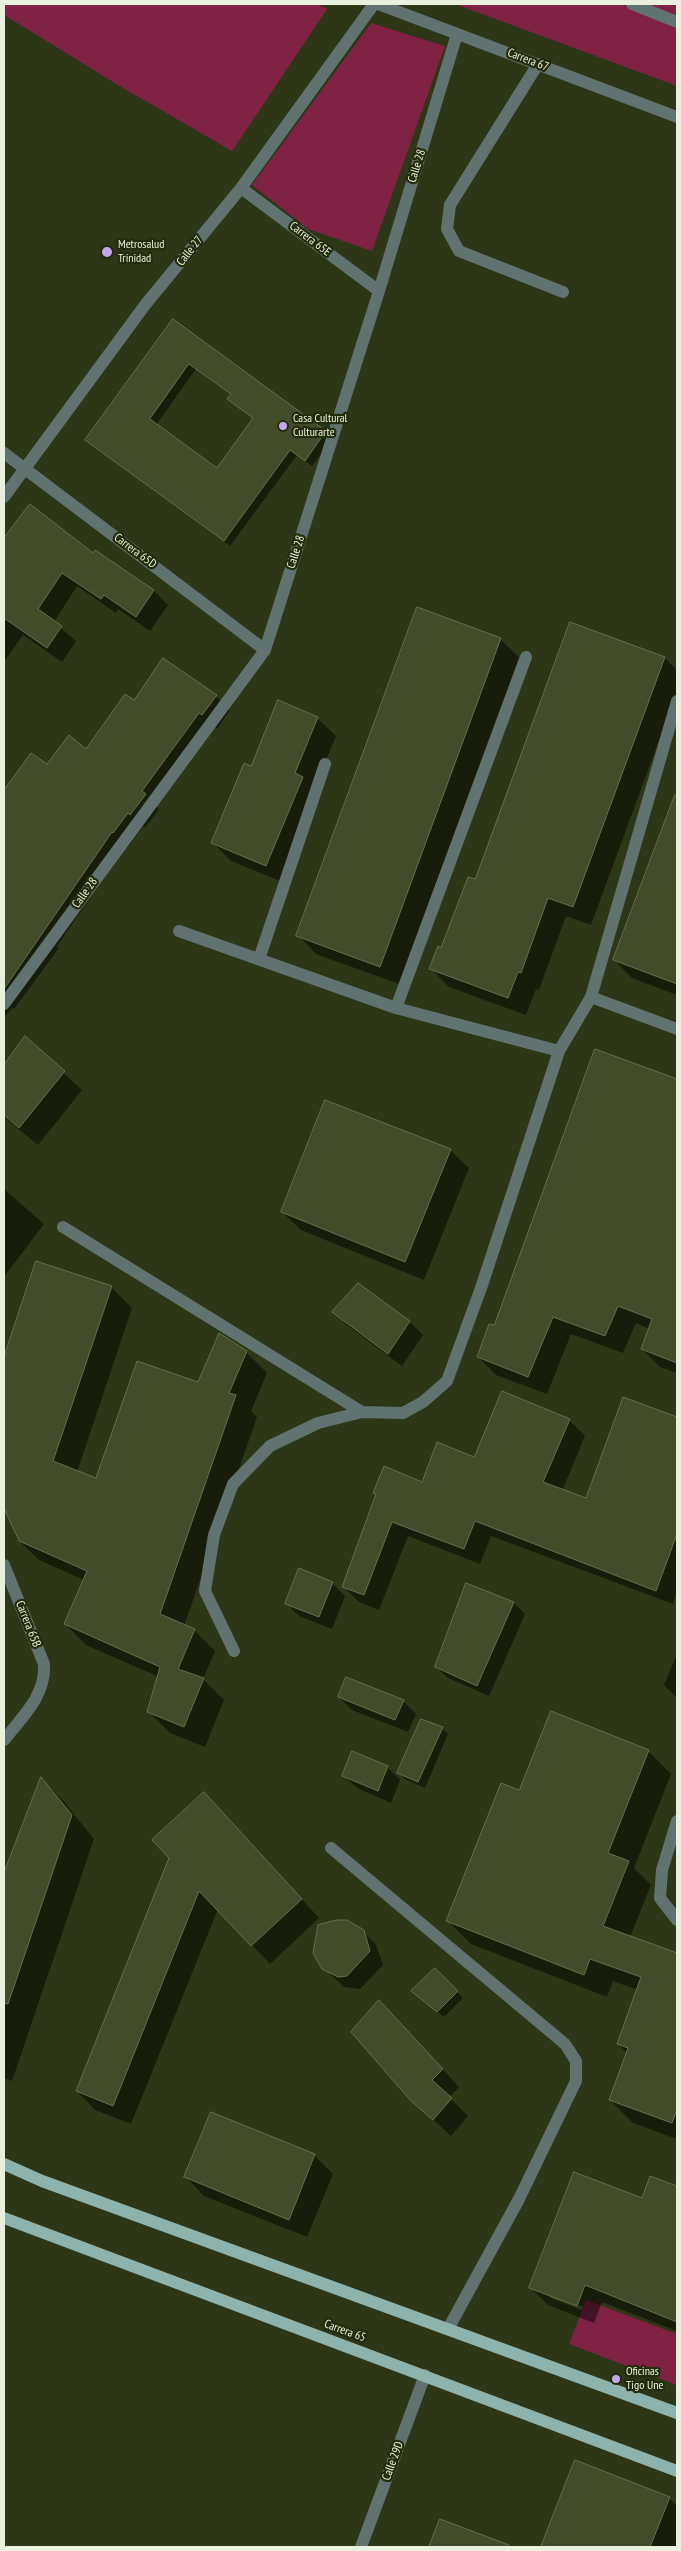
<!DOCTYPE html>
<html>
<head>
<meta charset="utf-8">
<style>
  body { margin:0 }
  #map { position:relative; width:681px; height:2551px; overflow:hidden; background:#2d3616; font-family:"PT Sans Narrow",sans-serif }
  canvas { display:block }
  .frame { position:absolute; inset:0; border:5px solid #e9f0dd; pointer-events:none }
</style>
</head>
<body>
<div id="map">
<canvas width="681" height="2551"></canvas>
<div class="frame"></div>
</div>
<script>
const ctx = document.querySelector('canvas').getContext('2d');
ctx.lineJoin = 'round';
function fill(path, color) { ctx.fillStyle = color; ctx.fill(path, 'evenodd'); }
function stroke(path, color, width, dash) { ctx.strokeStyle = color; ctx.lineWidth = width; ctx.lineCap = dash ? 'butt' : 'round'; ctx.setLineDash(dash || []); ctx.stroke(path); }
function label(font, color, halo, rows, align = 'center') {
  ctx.font = font + ' "PT Sans Narrow",sans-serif'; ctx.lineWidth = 4.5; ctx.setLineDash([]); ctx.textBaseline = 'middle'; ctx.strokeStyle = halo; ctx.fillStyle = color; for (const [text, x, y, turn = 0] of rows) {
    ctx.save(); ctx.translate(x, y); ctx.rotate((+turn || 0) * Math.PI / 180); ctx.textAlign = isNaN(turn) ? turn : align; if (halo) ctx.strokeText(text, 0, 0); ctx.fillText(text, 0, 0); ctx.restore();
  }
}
const green = new Path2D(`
  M4,4H317L327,9L232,151L123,88L4,15Z
  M455,4H620L677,27V86Z
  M646,4H677V17Z
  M371,23L445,46L372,251L308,229L252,185Z
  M586,2300L677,2334V2385L569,2344Z`);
const shadow = new Path2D(`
  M173,321L331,440L312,466L297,455L230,546L93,446ZM196,369L232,395L229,399L254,419L218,469L156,425Z
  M30,506L93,555L95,552L154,591L168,605L150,631L118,609L116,613L77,586L54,622L76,641L62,662L23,635L4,662V543Z
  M570,623L665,658L677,670V691L591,925L566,916L539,990L536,989L526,1015L449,987L430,968L475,881Z
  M500,639L519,657L399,984L316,954L298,935Z
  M216,696L230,710L217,729L214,726L156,806L159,809L145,828L143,826L128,847L126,846L70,927L57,946L59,948L14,1009L12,1008L4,1018V793L31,755L47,766L87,751L134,702Z
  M317,718L336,736L314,790L285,883L231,861L212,842L251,768Z
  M677,793V995L632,978L614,960Z
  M26,1038L82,1090L38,1145L4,1117V1067Z
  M596,1050L677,1080V1373L660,1367L642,1349L650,1329L636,1323L623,1353L571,1334L547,1394L496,1375L478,1357L495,1327Z
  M450,1150L469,1168L424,1280L301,1230L282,1212Z
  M4,1189L44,1224L4,1277Z
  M36,1263L111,1287L132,1308L77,1472L97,1480L198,1383L246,1352L267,1373L251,1411L257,1417L184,1626L194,1630L215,1651L203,1679L224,1700L205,1747L170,1733L149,1712L159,1677L86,1645L65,1624L84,1580L39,1560L17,1539L4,1505V1360Z
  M359,1285L410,1322L423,1335L402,1366L347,1325L334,1312Z
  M624,1399L677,1418V1591L673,1604L491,1536L480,1564L408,1536L379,1610L359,1602L343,1586L377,1495L374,1493L422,1483L569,1420L585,1436L562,1491L587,1500Z
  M332,1583L345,1596L332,1629L299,1616L286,1603Z
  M467,1585L514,1603L525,1614L489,1696L448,1678L436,1667Z
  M677,1654V1698L664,1685Z
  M339,1697L403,1701L416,1714L408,1732L352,1710Z
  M442,1728L448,1734L425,1788L405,1779L399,1773Z
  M648,1751L671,1774L634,1868L651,1885L630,1937L677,1954V2139L633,2123L610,2100L627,2053L618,2044L638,1990L613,1981L607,1997L471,1944L448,1921L520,1792Z
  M387,1767L400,1780L391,1803L357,1788L344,1776Z
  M42,1779L64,1802L94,1839L12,2081L4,2078V1876Z
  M222,1812L319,1918L270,1964L218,1909L131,2124L95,2110L77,2091Z
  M319,1926L363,1931L376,1945L383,1965L360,1989L344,1987L317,1962L314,1944Z
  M435,1969L463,1998L444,2017L419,1997Z
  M401,2024L459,2087L449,2097L468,2116L451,2136L412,2100Z
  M314,2155L333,2174L307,2237L204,2196L186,2177Z
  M651,2177L677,2187V2331L602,2302L594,2323L548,2305L531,2288L643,2199ZM550,2295L583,2307L582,2310L550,2298Z
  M576,2462L669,2498L677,2506V2547H543Z
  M440,2520L511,2547H430Z`);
const building = new Path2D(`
  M173,319L326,431L305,461L290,450L224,541L85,440ZM189,364L231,394L227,399L253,418L217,468L150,419Z
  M30,504L93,553L95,550L154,590L136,617L104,595L101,599L62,573L38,609L62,626L47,648L4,618V538Z
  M417,607L501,638L380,967L296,936Z
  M570,622L665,657L573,907L548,898L521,973L518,972L508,998L429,969L438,946L441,948L468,877L475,879Z
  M163,658L217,695L202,715L199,713L142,791L146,794L130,815L128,813L113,833L112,832L4,989V790L31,753L47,764L69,735L86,749L125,694L134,700Z
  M278,700L318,717L295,773L303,777L266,866L211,843L244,763L251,766Z
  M675,795H677V984L613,960Z
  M25,1036L65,1071L19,1128L4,1115V1065Z
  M595,1049L677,1079V1363L641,1349L652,1319L618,1306L605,1336L553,1317L528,1377L477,1357L489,1324L494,1325Z
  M325,1100L451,1149L405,1262L281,1212Z
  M36,1261L112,1286L53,1461L96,1478L137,1361L198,1382L219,1333L247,1351L229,1393L236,1395L160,1614L195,1629L178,1669L204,1678L184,1727L147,1712L160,1667L64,1624L87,1571L19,1541L4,1508V1357Z
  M358,1283L410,1321L388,1354L332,1312Z
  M502,1391L570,1419L543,1482L586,1498L623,1397L677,1417V1534L656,1591L475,1521L464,1549L392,1522L364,1595L342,1587L376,1494L373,1493L384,1466L422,1482L437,1442L474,1457Z
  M299,1568L333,1582L319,1617L285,1604Z
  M466,1583L514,1602L477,1686L435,1667Z
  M346,1677L404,1700L395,1720L338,1697Z
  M551,1711L649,1750L608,1853L629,1861L603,1926L677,1953V2110L672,2123L609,2100L628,2048L617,2044L641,1977L590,1959L584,1975L446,1921L501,1783L519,1790Z
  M421,1719L443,1727L418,1782L397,1773Z
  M352,1751L388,1766L378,1791L342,1776Z
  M41,1777L72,1815L8,2004L4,2003V1873Z
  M204,1792L302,1899L251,1946L199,1891L113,2106L76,2091L169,1858L152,1840Z
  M337,1920H347L364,1930L370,1951L347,1976L338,1977L322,1969L313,1953L318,1925Z
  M435,1968L458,1991L437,2012L411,1991Z
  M379,2000L443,2069L432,2080L452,2098L433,2120L411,2101L351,2032Z
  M211,2112L315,2154L289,2220L184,2177Z
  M574,2172L642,2198L650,2176L677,2186V2322L585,2285L577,2306L529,2288Z
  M575,2460L670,2497L650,2547H541Z
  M440,2519L509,2545V2547H429Z`);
const minor = new Path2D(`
  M378,4L677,117
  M632,4L677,22
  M538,64L450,205L447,229L459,251L563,292
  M241,188L379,291
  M4,453L265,650
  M4,497L145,305L241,188L374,4
  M179,931L396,1008L559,1051L591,997L677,701
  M259,959L325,764
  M591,997L677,1029
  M4,1004L265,650L379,291L457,34
  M396,1008L526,657
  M63,1227L362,1412L403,1413L423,1402L447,1381L481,1288L559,1051
  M4,1565L44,1664C46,1696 22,1717 4,1740
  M234,1651L205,1591L214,1535L233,1484L270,1446L318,1423L362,1412
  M677,1821L662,1870L660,1898L677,1920
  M331,1848L565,2044L576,2061V2081L519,2199L448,2329
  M361,2547L425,2375`);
const major = new Path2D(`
  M4,2164L42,2181L677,2413
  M4,2218L677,2471`);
const markers = [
  [107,252,6,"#c5a7f1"],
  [283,426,5,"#c5a7f1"],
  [616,2379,5,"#c5a7f1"]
];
const streetNames = [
  ["Carrera 67",528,60,21],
  ["Calle 28",417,166,-73],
  ["Carrera 65E",310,239,37],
  ["Calle 27",190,251,-51],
  ["Carrera 65D",135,551,37],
  ["Calle 28",296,552,-72],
  ["Calle 28",85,893,-54],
  ["Carrera 65B",28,1624,68],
  ["Carrera 65",345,2331,20],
  ["Calle 29D",393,2461,-70]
];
const poiNames = [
  ["Metrosalud",118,245],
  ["Trinidad",118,259],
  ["Casa Cultural",293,419],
  ["Culturarte",293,433],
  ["Oficinas",626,2372],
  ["Tigo Une",626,2386]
];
fill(green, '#802244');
fill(shadow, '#0007');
fill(building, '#424c2b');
stroke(building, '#65704e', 1);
stroke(minor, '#607370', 12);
stroke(major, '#8cb4ad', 12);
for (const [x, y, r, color] of markers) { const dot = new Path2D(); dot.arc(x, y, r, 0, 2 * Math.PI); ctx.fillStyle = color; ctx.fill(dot); stroke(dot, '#232c0b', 2); }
label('12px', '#e9f0dd', '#232c0b', streetNames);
label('12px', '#e9f0dd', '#232c0b', poiNames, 'left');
</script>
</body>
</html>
